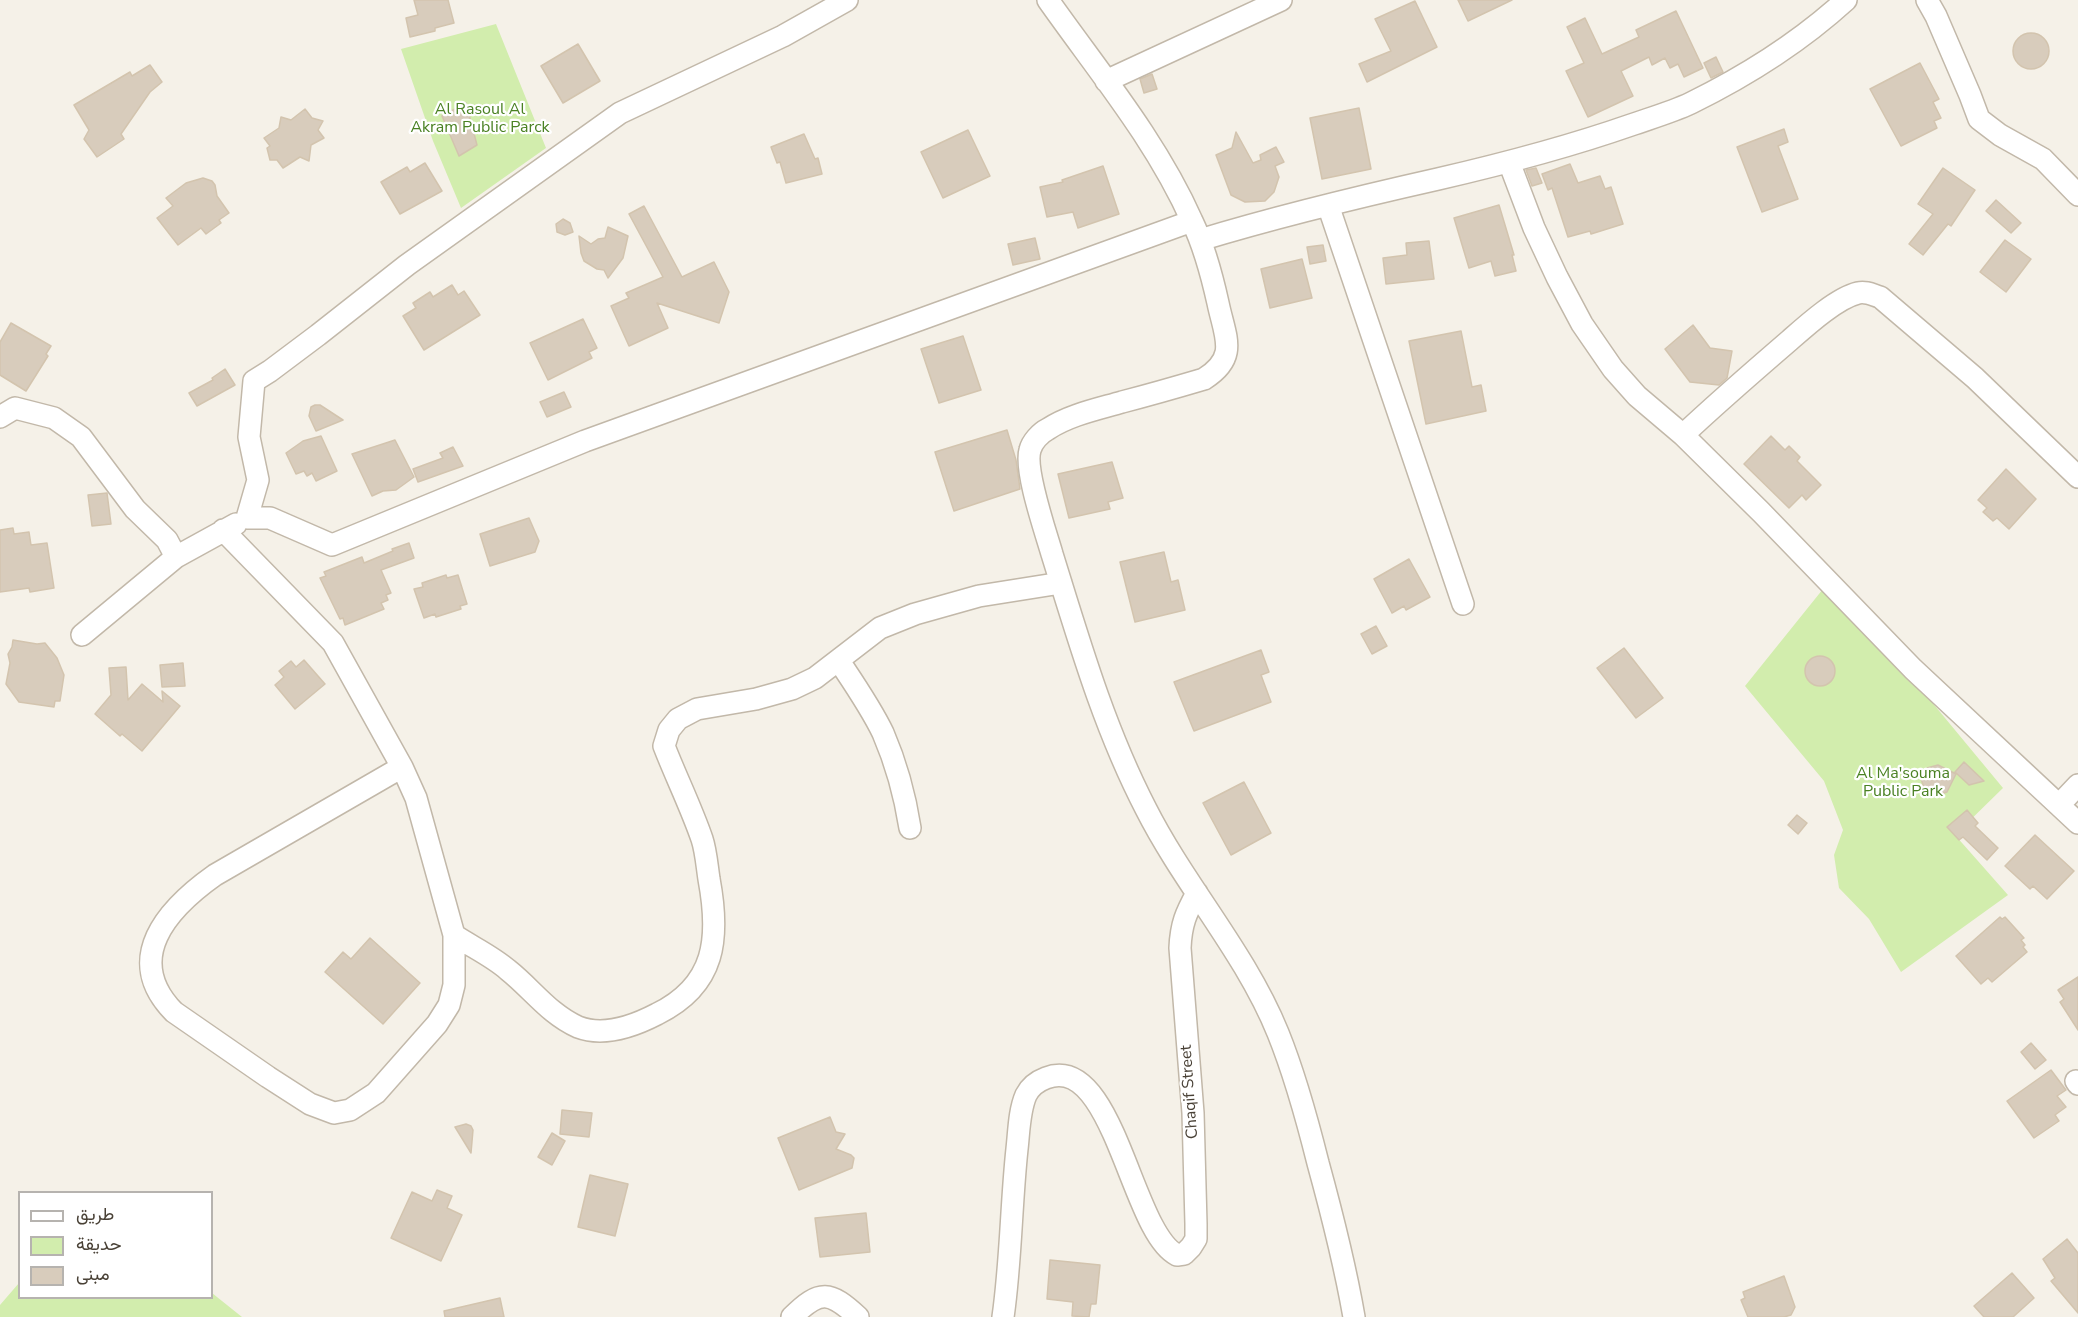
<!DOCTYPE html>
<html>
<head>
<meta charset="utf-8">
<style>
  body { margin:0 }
  #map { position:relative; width:2078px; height:1317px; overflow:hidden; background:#f5f1e8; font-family:"Nunito Sans",Vazirmatn,sans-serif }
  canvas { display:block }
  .legend { position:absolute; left:18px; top:1191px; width:195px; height:108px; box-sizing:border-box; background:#fff; border:2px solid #b6b3af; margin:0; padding:8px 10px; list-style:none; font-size:18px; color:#494136 }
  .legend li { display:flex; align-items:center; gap:12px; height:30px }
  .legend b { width:30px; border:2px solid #b6b3af }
</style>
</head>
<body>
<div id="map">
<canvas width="2078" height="1317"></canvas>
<ul class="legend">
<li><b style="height:8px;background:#fff"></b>طريق</li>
<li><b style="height:16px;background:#d2edad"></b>حديقة</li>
<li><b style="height:16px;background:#d8ccbc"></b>مبنى</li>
</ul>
</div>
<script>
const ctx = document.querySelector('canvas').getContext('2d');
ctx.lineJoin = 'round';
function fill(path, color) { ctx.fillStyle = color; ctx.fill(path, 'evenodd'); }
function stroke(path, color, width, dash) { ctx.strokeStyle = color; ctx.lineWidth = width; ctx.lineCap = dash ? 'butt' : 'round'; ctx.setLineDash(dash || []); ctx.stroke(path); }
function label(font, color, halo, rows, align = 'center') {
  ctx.font = font + ' "Nunito Sans",sans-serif'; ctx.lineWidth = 4.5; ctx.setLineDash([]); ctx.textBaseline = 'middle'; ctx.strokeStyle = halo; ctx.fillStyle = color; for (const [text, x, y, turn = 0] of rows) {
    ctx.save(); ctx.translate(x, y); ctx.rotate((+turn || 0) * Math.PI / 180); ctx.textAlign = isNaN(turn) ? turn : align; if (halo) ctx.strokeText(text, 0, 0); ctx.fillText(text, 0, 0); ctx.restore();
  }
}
const green = new Path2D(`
  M496,24L546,148L461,208L433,141L401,49Z
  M1823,589L1916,683L2003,788L1955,835L2008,895L1901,972L1869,919L1839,888L1834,855L1843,830L1824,781L1745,686Z
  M19,1283L20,1298H212V1293L242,1317H0V1305Z`);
const building = new Path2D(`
  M414,0H448L454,23L435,28V31L410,37L406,18L418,15Z
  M1458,0H1512L1468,21Z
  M1415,1L1437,47L1367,82L1359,64L1391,51L1375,19Z
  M1676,11L1703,68L1684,77L1678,64L1670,68L1665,58L1652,65L1649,57L1621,71L1633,96L1588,117L1566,71L1584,63L1567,27L1585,18L1602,54L1639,37L1636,30Z
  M2013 51a18 18 0 1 1 36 0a18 18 0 1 1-36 0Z
  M578,44L600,81L563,103L541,66Z
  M1716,57L1723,72L1711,78L1704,63Z
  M1920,63L1939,99L1933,102L1941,118L1934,121L1937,128L1901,146L1870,89Z
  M150,65L162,82L150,92L121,134L124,139L97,157L84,139L89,130L74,105L130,72L132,76Z
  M1152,74L1157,89L1144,93L1140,79Z
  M466,103L477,145L459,156L442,116Z
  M1359,108L1371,169L1322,179L1310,118Z
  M305,109L312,118L323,121L318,130L324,138L311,145L309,161L300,157L283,168L277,160H270L267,148L270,146L264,138L279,128L281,117L291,120Z
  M1784,129L1788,142L1778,146L1798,199L1762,212L1737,147Z
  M968,130L990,176L943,198L921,152Z
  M1236,132L1253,163L1261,160L1260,155L1276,147L1284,162L1275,166L1279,177L1274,192L1265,201L1245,202L1231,195L1216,155L1232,148Z
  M804,134L815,159L818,158L822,174L786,183L780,162L777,163L771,147Z
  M425,163L442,191L400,214L381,182L407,167L410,172Z
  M1570,164L1578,183L1600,176L1605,189L1611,187L1623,224L1591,234L1590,231L1568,237L1552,188L1548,190L1542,174Z
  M1103,166L1119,214L1078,228L1073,212L1047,217L1040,187L1063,182L1062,180Z
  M1536,168L1542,183L1532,186L1526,170Z
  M1943,168L1975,190L1951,226L1948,224L1923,255L1909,244L1933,214L1918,204Z
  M203,178L212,181L215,185L217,196L229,213L219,220L221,223L206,234L201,228L178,245L157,218L173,206L166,198L186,183Z
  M1996,200L2021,223L2011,233L1986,211Z
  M1499,205L1514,255H1512L1516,271L1495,276L1491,261L1469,268L1454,218Z
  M644,206L682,277L714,262L729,292L719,323L657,303L668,328L629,346L611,306L629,298L626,293L663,277L629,214Z
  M563,219L570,223L573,232L565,235L557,232L556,224Z
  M608,227L628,236L623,258L608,278L604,270L597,269L584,261L581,253L579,236L591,244L598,239L605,238Z
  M1035,238L1040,259L1013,265L1008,244Z
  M2005,240L2031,259L2006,292L1980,272Z
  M1429,241L1434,279L1386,284L1383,258L1407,255L1406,243Z
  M1323,245L1326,261L1310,264L1307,247Z
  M1302,259L1312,298L1270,308L1261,269Z
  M452,285L458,295L464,291L480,315L424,350L403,316L416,308L413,303L430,292L433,297Z
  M583,319L597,348L589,352L592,358L548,380L530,343Z
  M11,323L51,346L46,354L48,356L26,391L0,375V342Z
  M1693,325L1710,348L1732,351L1727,378L1719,385L1690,382L1665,349Z
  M1461,331L1472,387L1481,385L1486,411L1426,424L1409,341Z
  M963,336L981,390L939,403L921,349Z
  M225,369L235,385L197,406L189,393L213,380L212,378Z
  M564,392L571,407L547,417L540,402Z
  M315,405H320L343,420L316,431L309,416L311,407Z
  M1007,430L1016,460L1020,489L954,511L935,452Z
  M321,436L337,471L316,481L312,473L307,476L304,471L296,474L286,453L303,441Z
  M1771,436L1785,450L1789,446L1800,457L1797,461L1821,485L1806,500L1802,495L1789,508L1744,464Z
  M395,440L414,477L396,490L383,491L372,496L352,454Z
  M453,447L463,466L418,482L413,469L443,458L440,453Z
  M1112,462L1123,498L1108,502L1110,509L1069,518L1058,474Z
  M2006,469L2036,499L2009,529L1997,518L1993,521L1983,512L1987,508L1978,500Z
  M107,493L111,524L92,526L88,495Z
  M529,518L539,541L535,552L490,566L480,534Z
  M13,528L14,534L29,532L31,545L47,543L54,588L30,592L29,588L0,592V530Z
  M409,543L414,558L381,570L391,593L386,595L388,600L381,603L384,609L345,625L343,618L340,619L320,578L326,576L324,572L362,557L364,563L393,551L392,549Z
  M1164,552L1171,582L1178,580L1185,610L1135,622L1120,562Z
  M1409,559L1430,597L1406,610L1404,606L1392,613L1374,579Z
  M446,575L447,578L458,575L467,604L460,606L461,609L436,617L435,614L424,618L414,589L423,587L422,583Z
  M1376,626L1387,646L1372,654L1361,634Z
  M13,640L37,644L45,643L57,658L64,675L60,701H55L54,707L19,702L6,684L10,663L8,654L12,647Z
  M1624,648L1663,698L1636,718L1597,668Z
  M1261,650L1269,672L1261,675L1271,702L1194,731L1174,682Z
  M1805 671a15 15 0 1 1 30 0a15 15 0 1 1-30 0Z
  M304,660L325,684L295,709L275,685L284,677L279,671L291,661L296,667Z
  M183,663L185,686L162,687L160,665Z
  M126,667L128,700L142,684L163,702L162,691L180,706L142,751L122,734L120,736L95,714L111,695L109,668Z
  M1964,762L1984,781L1969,785L1955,772Z
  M1938,765L1956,774L1947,792L1935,796L1925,790L1921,779L1927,768Z
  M1244,782L1271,833L1231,855L1203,803Z
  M1967,810L1978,823L1975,826L1998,848L1987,860L1963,837L1959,840L1947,827Z
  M1797,815L1807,823L1798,834L1788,825Z
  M2035,835L2074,871L2047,899L2033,886L2030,889L2005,866Z
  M2000,917L2002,919L2005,917L2024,938L2021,940L2025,945L2023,947L2027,952L1992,982L1988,978L1981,984L1956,956Z
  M370,938L420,983L383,1024L325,972L343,952L351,959Z
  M2078,977V1030L2060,1002L2064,999L2058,990Z
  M2031,1043L2046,1060L2035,1069L2021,1052Z
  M2051,1070L2066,1090L2057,1096L2066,1107L2055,1115L2059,1121L2034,1138L2007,1101Z
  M562,1110L592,1113L589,1137L560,1134Z
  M830,1117L836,1132L845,1134L836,1149L851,1155L854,1158L852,1168L799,1190L778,1138Z
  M466,1124L471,1126L473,1130L471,1153L455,1127Z
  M552,1133L565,1141L552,1165L538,1157Z
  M590,1175L628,1184L615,1236L578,1227Z
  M437,1190L452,1196L447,1208L462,1215L441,1261L391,1238L412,1192L432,1201Z
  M866,1213L870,1252L820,1257L815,1218Z
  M2067,1239L2078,1253V1313L2051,1281L2055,1278L2043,1259Z
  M1050,1260L1100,1265L1096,1304H1091L1089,1317L1072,1316L1073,1302L1047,1299Z
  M2012,1273L2034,1298L2013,1317H1984L1974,1306Z
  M1784,1276L1795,1307L1791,1315L1784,1317H1748L1741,1300L1745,1298L1743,1292Z
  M500,1298L504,1317H445L444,1311Z`);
const minor = new Path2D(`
  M847,0L783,36L620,113L407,265L318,335L270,371L254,381L249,437L258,480L247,518H270L332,545L585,441L1192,221
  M1048,0C1098,71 1156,140 1192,221C1204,246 1212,276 1218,303C1225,337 1239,357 1204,379C1177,387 1149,395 1122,402C1098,409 1069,415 1048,429C1040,433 1032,442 1030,450C1024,470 1046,533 1052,554C1079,641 1104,728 1146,809C1185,886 1245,952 1278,1033C1295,1075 1307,1119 1318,1163C1332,1214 1345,1265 1354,1317
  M1927,0L1936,16L1970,95L1979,119L2000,135L2043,159L2078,195
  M1106,81L1281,0
  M1509,162L1534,228L1557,277L1582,324L1613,369L1637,396L1683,435L1761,512L1913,669L2078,823
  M1328,205L1463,604
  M1200,240C1279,216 1358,197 1438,179C1503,164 1568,147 1631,125C1651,118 1672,112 1691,103C1746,76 1801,41 1846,0
  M0,417L15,408L54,418L81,437L135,509L167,540L176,557L236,524
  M1683,435C1718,402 1754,371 1790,340C1807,325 1837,298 1858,293C1866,291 1873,295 1880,297L1975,378L2078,477
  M223,530L333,643L402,767L416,798L454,935V985L449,1005L437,1024L376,1093L350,1110L334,1113L310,1104L268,1077L174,1012C122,959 167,909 215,875L402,767
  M82,635L176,557
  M839,661C855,685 871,708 883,733C896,763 905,796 910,828
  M2059,805L2078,785
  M454,935C472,947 492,956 508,970C532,989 549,1014 578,1027C604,1037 634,1026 657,1014C716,985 720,938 709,879C707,866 706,851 702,839C691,807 676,777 664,746L669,730L678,719L697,709L756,699L792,689L815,678L880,628L915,614L979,596L1061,583
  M2076,1081L2078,1084
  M792,1317C820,1289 830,1291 858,1317
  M1003,1317C1011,1262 1011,1205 1017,1149C1019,1132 1019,1111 1026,1095C1030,1087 1038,1081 1046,1078C1114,1052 1131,1232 1177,1255L1184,1254L1191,1247L1196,1239V1224L1193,1113L1180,948C1181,924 1186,913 1197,893`);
const parkNames = [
  ["Al Rasoul Al",480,110],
  ["Akram Public Parck",480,128],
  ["Al Ma'souma",1903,774],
  ["Public Park",1903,792]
];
const streetNames = [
  ["Chaqif Street",1190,1092,-94]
];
fill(green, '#d2edad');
fill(building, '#d8ccbc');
stroke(building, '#d3c4ae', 1.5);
stroke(minor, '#c2b8a9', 24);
stroke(minor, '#fff', 21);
label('16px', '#4a8123', '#fff', parkNames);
label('16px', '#494136', '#fff', streetNames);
</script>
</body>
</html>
